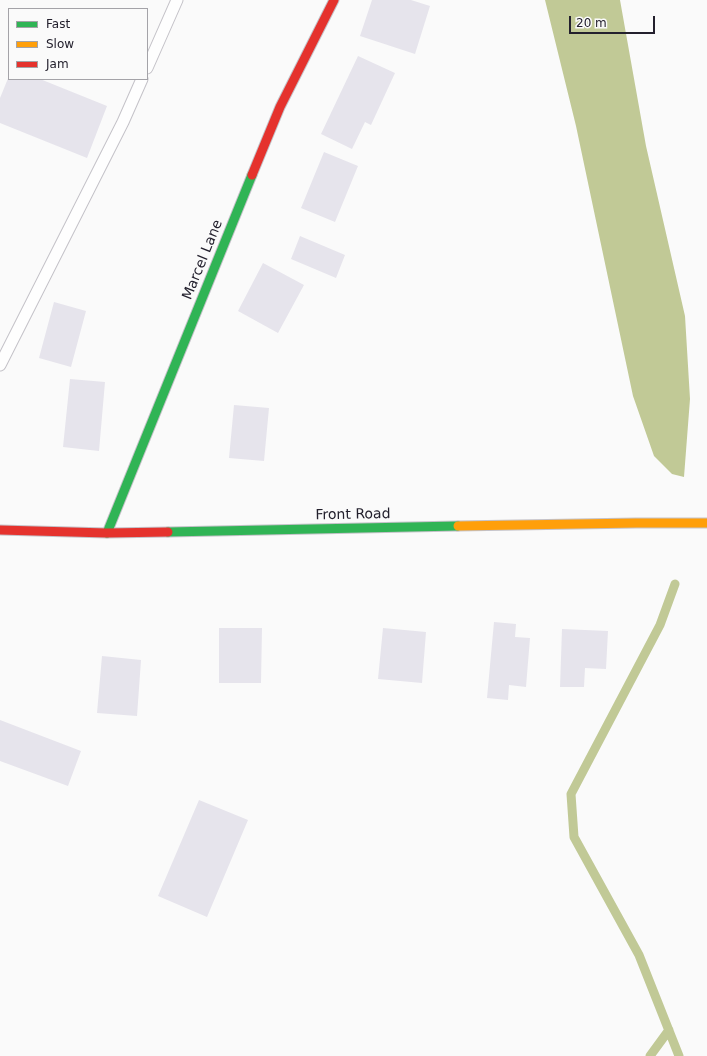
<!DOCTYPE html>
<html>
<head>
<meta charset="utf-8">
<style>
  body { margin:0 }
  #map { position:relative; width:707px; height:1056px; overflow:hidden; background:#fafafa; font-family:"DejaVu Sans",sans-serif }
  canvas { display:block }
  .legend { position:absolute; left:8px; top:8px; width:140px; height:72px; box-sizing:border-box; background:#fafafa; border:1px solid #a4a3a8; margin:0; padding:5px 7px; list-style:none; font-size:12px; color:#23202d }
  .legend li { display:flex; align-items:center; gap:8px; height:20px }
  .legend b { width:20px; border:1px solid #a4a3a8 }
  .scale { position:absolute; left:569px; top:16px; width:86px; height:18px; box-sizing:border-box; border:2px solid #23202d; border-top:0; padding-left:5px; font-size:12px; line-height:14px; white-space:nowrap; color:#23202d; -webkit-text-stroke:3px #fafafa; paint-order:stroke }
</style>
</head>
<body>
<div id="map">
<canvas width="707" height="1056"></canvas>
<ul class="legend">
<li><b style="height:5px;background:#30b455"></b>Fast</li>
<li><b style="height:5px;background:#ff9f0a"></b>Slow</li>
<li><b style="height:5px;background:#e5322d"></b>Jam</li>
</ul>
<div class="scale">20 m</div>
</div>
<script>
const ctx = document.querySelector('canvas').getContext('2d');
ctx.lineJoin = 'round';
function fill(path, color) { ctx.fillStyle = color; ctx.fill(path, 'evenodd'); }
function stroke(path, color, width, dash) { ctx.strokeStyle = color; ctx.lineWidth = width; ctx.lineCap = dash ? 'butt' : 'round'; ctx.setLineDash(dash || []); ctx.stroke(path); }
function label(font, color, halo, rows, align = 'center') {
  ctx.font = font + ' "DejaVu Sans",sans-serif'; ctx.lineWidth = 4; ctx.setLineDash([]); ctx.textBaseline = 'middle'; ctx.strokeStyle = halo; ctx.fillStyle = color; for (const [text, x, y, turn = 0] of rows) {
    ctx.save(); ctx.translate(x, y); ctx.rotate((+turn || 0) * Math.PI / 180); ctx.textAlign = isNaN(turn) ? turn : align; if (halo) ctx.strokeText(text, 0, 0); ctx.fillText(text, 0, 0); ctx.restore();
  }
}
const water = new Path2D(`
  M545,0H620L646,146L685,316L690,399L684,477L672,474L654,456L633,396L576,126Z`);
const stream = new Path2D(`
  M675,584L660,625L571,794L574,837L639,955L679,1056
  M650,1056L669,1030`);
const building = new Path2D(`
  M372,0H411L430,6L415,54L360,36Z
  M358,56L395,73L371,125L365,122L352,149L321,134Z
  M9,76V79H40L107,106L87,158L0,123V98Z
  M324,152L358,166L335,222L301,208Z
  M300,236L345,255L336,278L291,259Z
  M263,263L304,285L278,333L238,311Z
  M54,302L86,311L71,367L39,358Z
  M70,379L105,382L99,451L63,447Z
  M234,405L269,408L264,461L229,458Z
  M494,622L516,624L515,637L530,638L526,687L509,685L508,700L487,698Z
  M219,628H262L261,683H219Z
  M383,628L426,632L422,683L378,679Z
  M562,629L608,631L606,669L585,668L584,687H560Z
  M102,656L141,660L137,716L97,713Z
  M0,720L81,751L68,786L0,761Z
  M199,800L248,820L207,917L158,896Z`);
const lane = new Path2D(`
  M147,68L177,0
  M0,365L123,122L142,79`);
const fast = new Path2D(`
  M168,532L458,526
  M107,533L252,175`);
const slow = new Path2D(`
  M458,526L636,523H707`);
const jam = new Path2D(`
  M252,175L280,107L334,0
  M0,530L107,533L168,532`);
const streetNames = [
  ["Marcel Lane",203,260,-68],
  ["Front Road",353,515,-1]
];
fill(water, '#c1c996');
stroke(stream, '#c1c996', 9);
fill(building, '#e6e4ec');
stroke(lane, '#c4c2c8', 13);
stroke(fast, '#c4c2c8', 11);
stroke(slow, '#c4c2c8', 11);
stroke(jam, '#c4c2c8', 11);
stroke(lane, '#fefefe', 11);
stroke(fast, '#30b455', 9);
stroke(slow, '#ff9f0a', 9);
stroke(jam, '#e5322d', 9);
label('14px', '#23202d', '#fafafa', streetNames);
</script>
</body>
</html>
